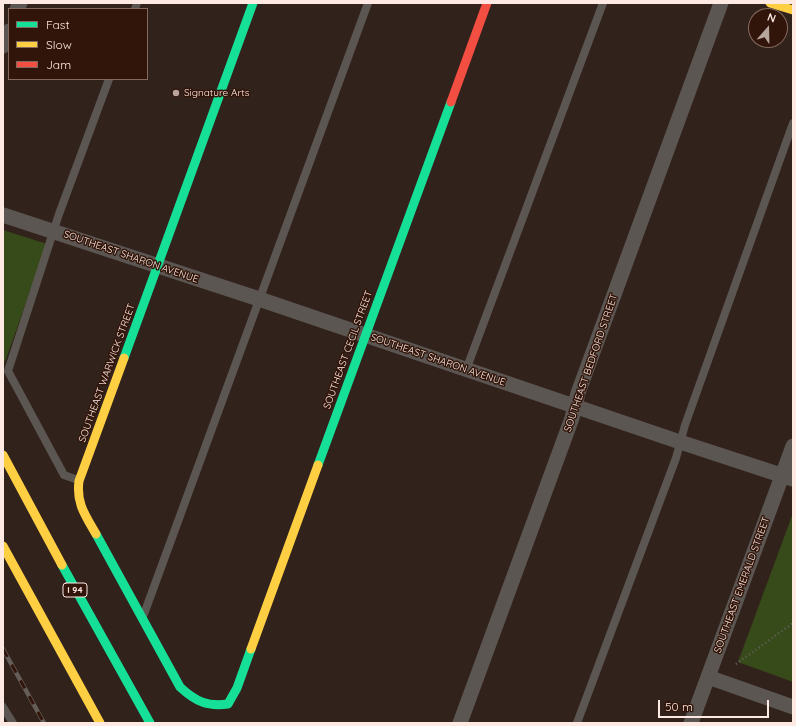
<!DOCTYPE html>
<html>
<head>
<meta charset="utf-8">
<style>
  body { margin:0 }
  #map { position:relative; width:796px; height:726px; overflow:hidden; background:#32221c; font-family:Quicksand,sans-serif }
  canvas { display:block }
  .frame { position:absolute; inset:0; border:4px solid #ffeae3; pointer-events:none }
  .legend { position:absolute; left:8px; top:8px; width:140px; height:72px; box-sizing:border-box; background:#31150a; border:1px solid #836a61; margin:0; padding:5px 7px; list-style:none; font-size:12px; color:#ffeae3 }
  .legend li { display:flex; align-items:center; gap:8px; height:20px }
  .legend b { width:20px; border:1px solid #836a61 }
  .north { position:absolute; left:748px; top:8px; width:40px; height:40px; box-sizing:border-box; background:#31150a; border:1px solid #836a61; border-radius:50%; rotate:20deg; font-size:11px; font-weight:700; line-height:16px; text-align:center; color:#ffeae3 }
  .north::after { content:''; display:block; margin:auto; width:14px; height:18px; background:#b7a49d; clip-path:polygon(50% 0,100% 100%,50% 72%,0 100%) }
  .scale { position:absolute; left:658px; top:700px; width:111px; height:18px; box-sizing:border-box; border:2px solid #ffeae3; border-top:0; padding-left:5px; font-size:12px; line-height:14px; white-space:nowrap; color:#ffeae3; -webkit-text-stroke:3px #31150a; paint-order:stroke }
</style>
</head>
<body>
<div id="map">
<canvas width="796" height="726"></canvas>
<div class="frame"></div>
<ul class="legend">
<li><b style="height:5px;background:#16e098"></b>Fast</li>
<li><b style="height:5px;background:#ffcf43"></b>Slow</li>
<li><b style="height:5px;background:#f24e42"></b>Jam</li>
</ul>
<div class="north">N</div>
<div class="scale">50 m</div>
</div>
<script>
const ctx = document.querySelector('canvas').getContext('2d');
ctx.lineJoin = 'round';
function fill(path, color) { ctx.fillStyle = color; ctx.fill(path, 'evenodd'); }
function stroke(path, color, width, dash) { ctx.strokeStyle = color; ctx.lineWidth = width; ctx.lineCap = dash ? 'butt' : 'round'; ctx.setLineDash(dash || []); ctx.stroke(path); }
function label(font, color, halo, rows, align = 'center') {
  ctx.font = font + ' Quicksand,sans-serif'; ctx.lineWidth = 3; ctx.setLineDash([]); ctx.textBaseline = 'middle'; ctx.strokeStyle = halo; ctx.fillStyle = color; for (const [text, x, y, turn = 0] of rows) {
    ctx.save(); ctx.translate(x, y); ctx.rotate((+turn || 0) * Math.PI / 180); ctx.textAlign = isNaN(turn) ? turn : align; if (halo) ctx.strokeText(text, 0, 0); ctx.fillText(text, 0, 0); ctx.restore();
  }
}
const green = new Path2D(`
  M3,230L47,244L5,362L3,358Z
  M793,513V682L738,662Z`);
const path = new Path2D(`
  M736,664L793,623`);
const lane = new Path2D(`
  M135,9L137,3
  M466,370L603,3
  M78,480L64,475L8,371L59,214L109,79
  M144,614L368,3
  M3,707L13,723
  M577,723L676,458L685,425L793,123`);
const street = new Path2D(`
  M17,9L20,3
  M3,46L9,31
  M3,215L259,299L680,442L793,479
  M708,677L793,707
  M460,723L572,418L578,393L721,3
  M691,723L793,446`);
const fast = new Path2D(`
  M124,358L253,3
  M318,465L451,102
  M96,534L180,687C195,701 207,707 228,704L237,688L251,649
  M62,565L150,723`);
const slow = new Path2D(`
  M770,3L793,10
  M3,455L62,565
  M96,534C85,515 76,503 79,481L124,358
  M3,546L100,723
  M251,649L318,465`);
const jam = new Path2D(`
  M451,102L487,3`);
const rail = new Path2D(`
  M3,649L44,723`);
const markers = [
  [176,93,4,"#b7a49d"]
];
const shields = [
  [75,590,24]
];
const shieldNames = [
  ["I 94",75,590]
];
const poiNames = [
  ["Signature Arts",184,93]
];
const streetNames = [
  ["SOUTHEAST SHARON AVENUE",131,257,19],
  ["SOUTHEAST CECIL STREET",348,350,-70],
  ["SOUTHEAST SHARON AVENUE",438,360,19],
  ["SOUTHEAST BEDFORD STREET",591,363,-71],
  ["SOUTHEAST WARWICK STREET",107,373,-70],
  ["SOUTHEAST EMERALD STREET",742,585,-70]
];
fill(green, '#374a19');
stroke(path, '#69625d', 2.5, [1, 3]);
stroke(lane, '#5c5652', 8);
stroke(street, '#5c5652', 15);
stroke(fast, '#16e098', 9);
stroke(slow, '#ffcf43', 9);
stroke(jam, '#f24e42', 9);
stroke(rail, '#655e58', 4.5);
stroke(rail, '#31150a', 3, [9]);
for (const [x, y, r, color] of markers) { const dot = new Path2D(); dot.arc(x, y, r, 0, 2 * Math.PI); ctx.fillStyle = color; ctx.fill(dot); stroke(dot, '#31150a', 1.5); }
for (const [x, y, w] of shields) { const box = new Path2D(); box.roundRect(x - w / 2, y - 7, w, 14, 3); ctx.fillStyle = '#31150a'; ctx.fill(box); stroke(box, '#ffeae3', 1); }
label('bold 9px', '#ffeae3', null, shieldNames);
label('10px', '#ffeae3', '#31150a', poiNames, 'left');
label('10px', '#ffeae3', '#31150a', streetNames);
</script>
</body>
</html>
